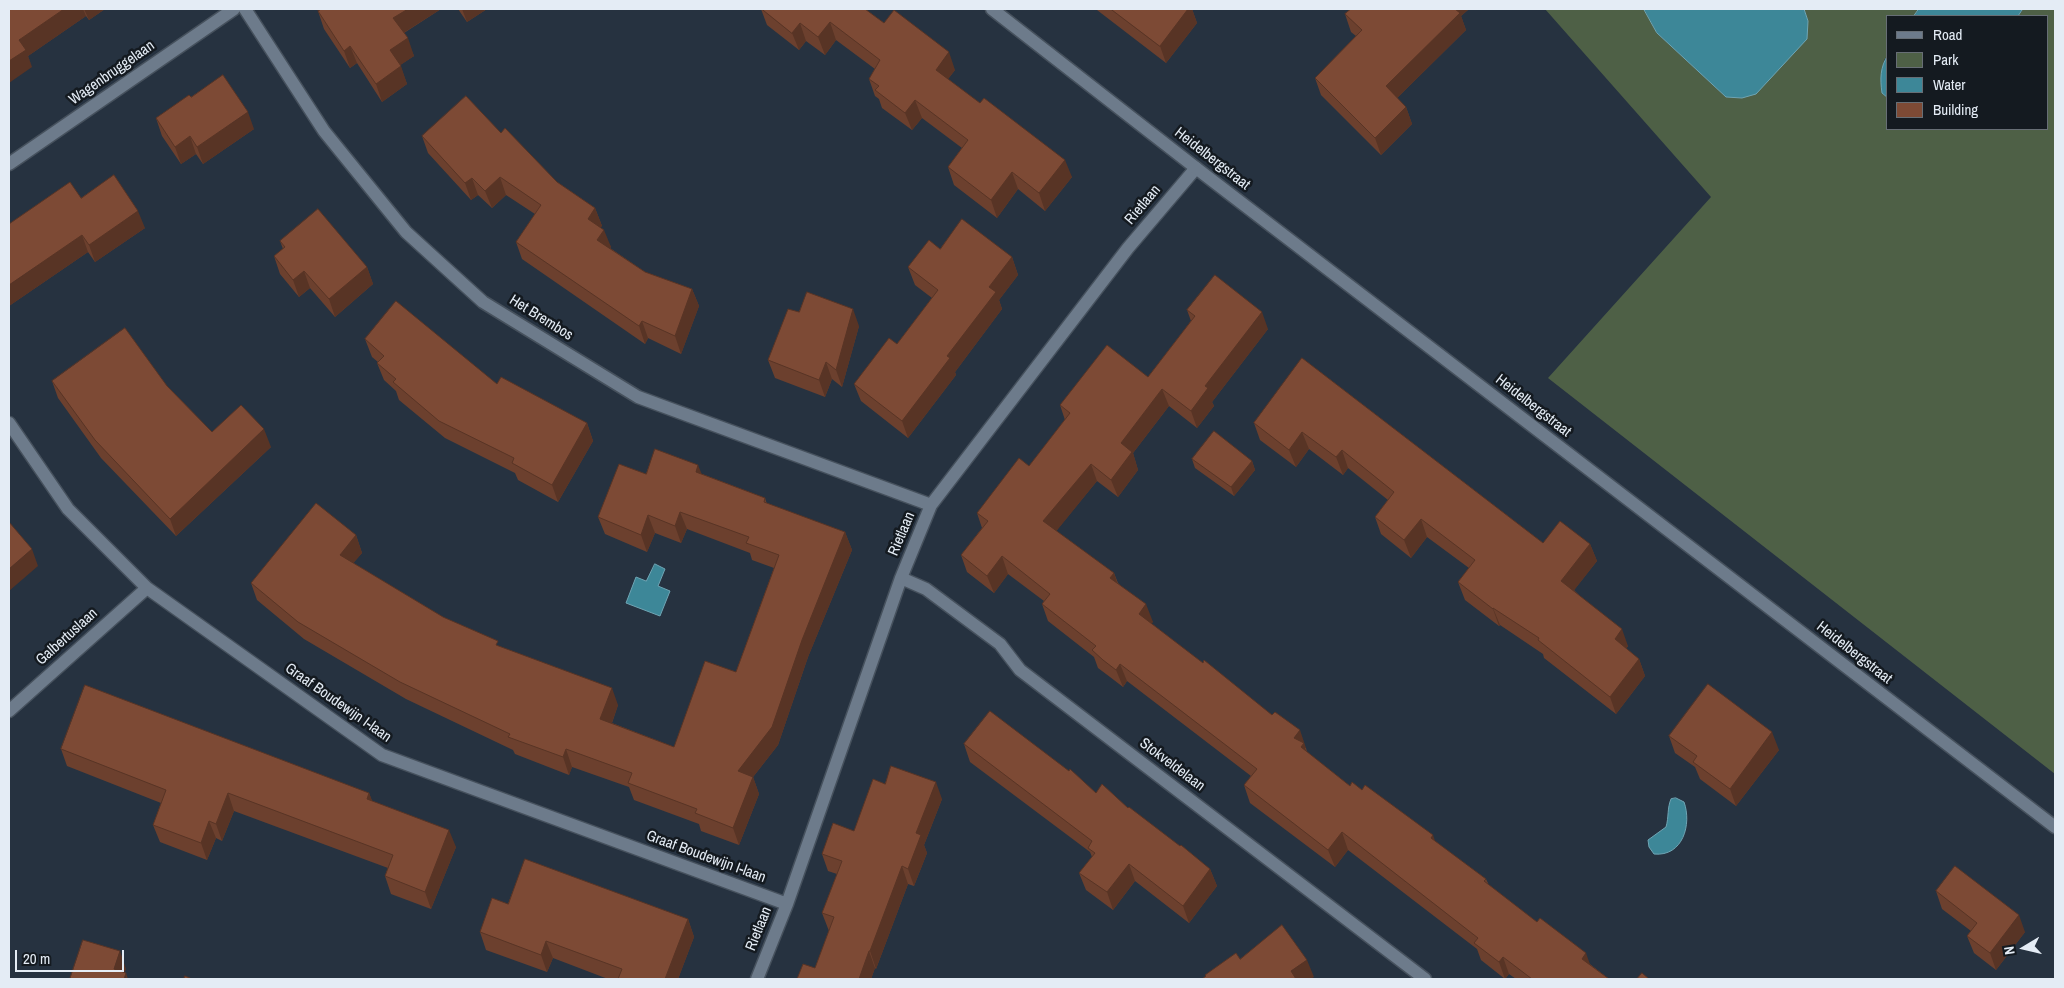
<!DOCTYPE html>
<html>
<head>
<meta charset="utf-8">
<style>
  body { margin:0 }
  #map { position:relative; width:2064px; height:988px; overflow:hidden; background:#263240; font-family:"Archivo Narrow",sans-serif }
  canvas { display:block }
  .frame { position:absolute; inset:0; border:10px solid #e4ecf5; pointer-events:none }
  .legend { position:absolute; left:1886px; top:15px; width:162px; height:115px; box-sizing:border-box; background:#141a20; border:1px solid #676e75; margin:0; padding:6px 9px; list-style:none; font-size:15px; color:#e4ecf5 }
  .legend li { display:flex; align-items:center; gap:10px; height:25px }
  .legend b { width:25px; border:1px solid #676e75 }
  .north { position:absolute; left:1999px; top:923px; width:50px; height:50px; -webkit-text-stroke:4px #141a20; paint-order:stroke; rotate:261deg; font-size:14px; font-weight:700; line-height:20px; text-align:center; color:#e4ecf5 }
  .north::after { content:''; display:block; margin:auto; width:18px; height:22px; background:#e4ecf5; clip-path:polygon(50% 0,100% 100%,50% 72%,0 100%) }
  .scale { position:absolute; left:15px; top:950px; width:109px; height:22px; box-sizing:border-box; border:2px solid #e4ecf5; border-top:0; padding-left:6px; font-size:15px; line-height:18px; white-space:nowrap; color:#e4ecf5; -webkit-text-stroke:4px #141a20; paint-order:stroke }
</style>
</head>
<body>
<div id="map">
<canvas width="2064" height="988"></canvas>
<div class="frame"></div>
<ul class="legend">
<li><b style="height:6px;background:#6d7b8b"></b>Road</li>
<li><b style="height:14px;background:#4e6046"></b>Park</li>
<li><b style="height:14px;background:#3d8798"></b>Water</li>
<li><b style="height:14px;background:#7d4a35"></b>Building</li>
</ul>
<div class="north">N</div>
<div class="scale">20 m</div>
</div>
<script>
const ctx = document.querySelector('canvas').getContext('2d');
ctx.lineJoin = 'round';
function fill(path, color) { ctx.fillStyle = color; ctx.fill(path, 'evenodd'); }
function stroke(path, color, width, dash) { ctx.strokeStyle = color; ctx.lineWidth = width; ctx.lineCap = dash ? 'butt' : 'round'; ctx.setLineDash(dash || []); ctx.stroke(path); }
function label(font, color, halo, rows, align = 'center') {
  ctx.font = font + ' "Archivo Narrow",sans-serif'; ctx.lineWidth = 5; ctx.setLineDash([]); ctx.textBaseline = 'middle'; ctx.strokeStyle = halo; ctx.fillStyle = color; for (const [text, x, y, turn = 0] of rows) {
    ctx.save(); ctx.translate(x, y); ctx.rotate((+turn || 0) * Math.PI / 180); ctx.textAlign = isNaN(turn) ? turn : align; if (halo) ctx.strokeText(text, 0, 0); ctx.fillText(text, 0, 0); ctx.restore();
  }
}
const green = new Path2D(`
  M1545,9H1644L1657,33L1726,97L1742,98L1808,21L1804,9H1919L1914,16H1888V55L1884,60L1882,93L1888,98V129H2048V16H2018L2022,11L2020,9H2055V774L1548,378L1711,197Z`);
const water = new Path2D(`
  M1644,9H1804L1808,21L1807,39L1756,94L1742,98L1726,97L1657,33Z
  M1919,9H2020L2022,10L2018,16H1914Z
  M1888,55V98L1882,93C1880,79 1880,67 1888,55Z
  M655,564L665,569L658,586L670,591L660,616L626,603L636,577L646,581Z
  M1676,798L1684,802C1692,824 1683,857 1654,854L1649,847L1648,840L1666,827C1669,817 1667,808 1671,799Z`);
const minor = new Path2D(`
  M245,9L324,131L406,232L483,302L638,397L931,505
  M9,164L234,9
  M9,423L68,509L147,588L382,755L787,904
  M901,578L926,589L1000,644L1020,670L1425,979
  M9,711L147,588
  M757,979L787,904L901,578L931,505L1128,248L1196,168`);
const secondary = new Path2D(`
  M992,9L1196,168L2055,827`);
const wall = new Path2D(`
  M9,9H105L89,20L86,16L28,56L32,67Z
  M441,9L404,33L414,56L400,65L407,84L382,102L357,63L350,68L324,29L318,11Z
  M458,9H487L467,22Z
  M761,9H865L884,23L955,70L948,79L1072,177L1045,211L1018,189L997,218L954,185L948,167L962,148L922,118L912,130L882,108L879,99L875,96L869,79L875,69L836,40L825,55L806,41L799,50L767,25Z
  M1096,9H1192L1197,23L1166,63L1097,10Z
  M1351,9H1469L1461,16L1466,30L1397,98L1406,107L1412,124L1381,155L1321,95L1315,78L1356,36L1351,32L1345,14Z
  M156,118L254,129L203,164L196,154L181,164L162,136Z
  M501,133L557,182L595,208L602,226L600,227L611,247L610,248L645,272L692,289L699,306L681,354L648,338L645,344L522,259L516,242L535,214L506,195L492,208L478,195L471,200L428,153L422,136Z
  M81,198L145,228L95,262L88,252L9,306Z
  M280,241L367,267L373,284L335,317L310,288L299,297L280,274L274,256L283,249Z
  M940,249L1012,257L1018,275L999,300L1002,309L955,372L956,375L908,438L861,401L854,384L897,344L932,298L915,285L908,267Z
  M1187,310L1268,329L1212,402L1214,406L1197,428L1169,406L1133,453L1138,470L1118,497L1097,481L1056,531L1114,573L1118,583L1153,622L1151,623L1306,748L1307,752L1350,786L1362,790L1486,879L1489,885L1609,979H1516L1509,974L1505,979L1481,960L1477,949L1348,850L1335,867L1250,803L1244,785L1251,776L1127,681L1123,687L1110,677L1098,668L1094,657L1048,621L1042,604L1044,601L1008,574L994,593L967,572L961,555L982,528L977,513L1029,466L1065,420L1060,405L1148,377L1191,321Z
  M859,326L842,387L832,379L825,397L775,378L768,360Z
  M365,339L497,384L587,423L593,441L558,502L518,480L515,473L445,438L399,400L396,391L384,380L377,363L378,362L372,357Z
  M1302,358L1543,543L1590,544L1597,561L1574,590L1628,646L1626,649L1639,659L1645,676L1616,714L1544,658L1543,654L1500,625L1499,626L1465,600L1458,582L1469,568L1427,537L1411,558L1381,534L1375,517L1388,500L1348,468L1343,475L1309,449L1296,467L1260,440L1254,423Z
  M52,381L167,386L212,432L271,447L176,536L101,458L58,398Z
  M1192,459L1252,461L1255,470L1234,496L1195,468Z
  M646,474H702L765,498L767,504L845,532L852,550L808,657L778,745L753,777L759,794L739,845L701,831L699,824L634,800L629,787L572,767L569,775L515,754L513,750L406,699L304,639L257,600L251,583L356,535L362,553L353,563L443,617L500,647L618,705L612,723L674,747L736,672L774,568L752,560L750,553L687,529L681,543L655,533L647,552L605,534L598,517Z
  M1669,736L1779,750L1736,806L1700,779L1695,767L1675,753Z
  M964,744L1096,793L1128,808L1210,869L1217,886L1189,923L1135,881L1113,910L1086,890L1079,873L1092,857L1090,852L970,762Z
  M61,749L369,793L372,801L456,847L431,909L391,894L385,876L388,868L234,811L222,841L216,838L207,860L160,842L153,825L161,803L67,766Z
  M885,784L942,799L924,845L927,853L914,886L908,884L876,969L875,968L871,979H797L815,968L829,931L822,913L837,874L828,871L822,854L854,831Z
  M1936,891L2025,932L1996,970L1974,953L1967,936L1971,931L1942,909Z
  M508,904L688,919L694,937L678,979H608L553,958L547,972L486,950L480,932Z`);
const shadedWall = new Path2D(`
  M64,9H83L86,16L28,56L32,67L9,83V61L19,40Z
  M84,9H105L89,20Z
  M408,9H441L400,35L393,18Z
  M462,9H487L467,22Z
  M1184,9H1192L1197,23L1166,63L1160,46Z
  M1452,9H1469L1461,16L1466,30L1392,103L1386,86Z
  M830,22L836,40L825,55L818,37Z
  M800,23L806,41L799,50L792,33Z
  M408,38L414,56L396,68L390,50Z
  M350,46L357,63L350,68L344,51Z
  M949,52L955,70L942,87L936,70Z
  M401,66L407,84L382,102L376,84Z
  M915,100L922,118L912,130L905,113Z
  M1406,107L1412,124L1381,155L1375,138Z
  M248,112L254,129L203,164L197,147Z
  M190,136L196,154L181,164L175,147Z
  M1065,160L1072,177L1045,211L1039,193Z
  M1012,172L1018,189L997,218L991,200Z
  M500,177L506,195L492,208L485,191Z
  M472,178L478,195L471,200L465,183Z
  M595,208L602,226L594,236L588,219Z
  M138,211L145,228L95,262L89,245Z
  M604,230L611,247L604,257L597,240Z
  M82,235L88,252L9,306V285Z
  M1012,257L1018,275L999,300L1002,309L955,372L956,375L908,438L902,421L947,356L989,287Z
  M367,267L373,284L335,317L329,299Z
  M304,271L310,288L299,297L293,280Z
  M692,289L699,306L681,354L675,336Z
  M853,309L859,326L842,387L836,370Z
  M1262,312L1268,329L1212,402L1214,406L1197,428L1191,411L1205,386Z
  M642,321L648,338L645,344L639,326Z
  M826,362L832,379L825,397L819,380Z
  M1162,389L1169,406L1133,453L1138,470L1118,497L1111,480L1121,443Z
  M587,423L593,441L558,502L552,485Z
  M264,429L271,447L176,536L170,519Z
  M1302,432L1309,449L1296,467L1289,450Z
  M1342,450L1348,468L1343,475L1336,457Z
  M1252,461L1255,470L1234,496L1231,487Z
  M1091,464L1097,481L1050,539L1043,521Z
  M698,465L705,482L696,472Z
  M680,512L687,529L681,543L675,526Z
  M648,515L655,533L647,552L641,535Z
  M1421,519L1427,537L1411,558L1404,540Z
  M845,532L852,550L808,657L778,745L753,777L759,794L739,845L733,828L738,771L802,640Z
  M356,535L362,553L346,572L340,555Z
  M1590,544L1597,561L1568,598L1561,581Z
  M32,549L38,566L9,591V569Z
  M1002,556L1008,574L994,593L987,576Z
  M1114,573L1120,591L1110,578Z
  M1146,604L1153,622L1145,631L1139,614Z
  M1493,608L1500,625L1499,626L1493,609Z
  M1622,629L1628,646L1621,657L1615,639Z
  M1639,659L1645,676L1616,714L1610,697Z
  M1120,664L1127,681L1123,687L1116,670Z
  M612,688L618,705L607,737L600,719Z
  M1300,730L1306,748H1305L1310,761L1294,738Z
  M1772,732L1779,750L1736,806L1730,789Z
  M566,749L572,767L569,775L563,757Z
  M936,782L942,799L924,845L927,853L914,886L908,869L916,833Z
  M228,793L234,811L222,841L216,824Z
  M369,793L376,810L367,799Z
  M209,821L216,838L207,860L201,843Z
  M449,830L456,847L431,909L425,892Z
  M1342,832L1348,850L1335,867L1328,850Z
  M1433,835L1439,852L1431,838Z
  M1129,864L1135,881L1113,910L1107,892Z
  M902,866L908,884L876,969L870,951Z
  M1210,869L1217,886L1189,923L1183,906Z
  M2019,915L2025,932L1996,970L1990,953Z
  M688,919L694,937L678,979H665Z
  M546,941L553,958L547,972L541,955Z
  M120,951L126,969L122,979L114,969Z
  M869,951L875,968L871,979H859Z
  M1586,953L1592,970L1582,959Z
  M1503,957L1509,974L1505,979L1499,962Z
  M1307,960L1314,977L1311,979H1294L1291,971Z
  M126,973L128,979H125Z`);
const building = new Path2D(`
  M9,9H64L19,40L26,50L9,61Z
  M322,9H408L393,18L408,38L390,50L401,66L376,84L350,46L344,51L318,11Z
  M762,9H865L884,23L894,10L949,52L936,70L980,103L984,98L1065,160L1039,193L1012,172L991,200L948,167L968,140L915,100L905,113L875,90L879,86L869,79L880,60L830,22L818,37L800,23L792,33Z
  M1111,9H1188L1160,46Z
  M1351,9H1455L1460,13L1386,86L1406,107L1375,138L1315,78L1362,30L1345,14Z
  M223,75L248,112L197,147L190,136L175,147L156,118L189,95L191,97Z
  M466,96L501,133L505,128L557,182L595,208L588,219L604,230L597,240L645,272L692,289L675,336L642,321L639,326L516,242L541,205L500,177L485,191L472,178L465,183L422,136Z
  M114,175L138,211L89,245L82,235L9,285V224L70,182L81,198Z
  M318,209L367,267L329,299L304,271L293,280L274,256L285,247L280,241Z
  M962,219L1012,257L989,287L996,292L947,356L950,358L902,421L854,384L889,338L897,344L938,290L908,267L929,240L940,249Z
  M1215,275L1262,312L1205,386L1208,388L1191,411L1162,389L1121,443L1132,452L1111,480L1091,464L1043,521L1114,573L1110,578L1146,604L1139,614L1203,663L1204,660L1272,715L1275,712L1300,730L1294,738L1304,743L1301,747L1350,786L1352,782L1362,790L1365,785L1433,835L1431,838L1486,879L1484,881L1537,922L1540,918L1586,953L1582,959L1609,979H1532L1503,957L1499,962L1474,943L1478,938L1342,832L1328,850L1244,785L1257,769L1120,664L1116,670L1103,660L1092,650L1096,646L1042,604L1050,594L1002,556L987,576L961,555L988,521L977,513L1019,458L1029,466L1070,413L1060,405L1107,345L1148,377L1195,316L1187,310Z
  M807,292L853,309L836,370L826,362L819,380L768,360L788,309L799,312Z
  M396,301L497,384L501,377L587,423L552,485L512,463L514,458L439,421L393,382L396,379L377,363L384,356L365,339Z
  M125,328L167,386L212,432L241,405L264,429L170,519L95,440L52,381Z
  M1302,358L1543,543L1560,521L1590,544L1561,581L1622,629L1615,639L1639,659L1610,697L1538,640L1539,638L1493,608V609L1458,582L1475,560L1421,519L1404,540L1375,517L1394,492L1342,450L1336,457L1302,432L1289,450L1254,423Z
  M1214,431L1252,461L1231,487L1192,459Z
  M655,449L698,465L696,472L765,498L764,502L845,532L802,640L772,727L738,771L753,777L733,828L695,813L697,809L628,783L632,773L566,749L563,757L508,737L510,734L400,682L298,622L251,583L316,503L356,535L340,555L443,617L498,641L496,645L612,688L600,719L674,747L705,661L736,672L779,555L746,543L749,537L680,512L675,526L648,515L641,535L598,517L619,464L646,474Z
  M9,522L32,549L9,569Z
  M1708,684L1772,732L1730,789L1693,762L1697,756L1669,736Z
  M85,685L369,793L367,799L449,830L425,892L385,876L393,855L228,793L216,824L209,821L201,843L153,825L166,790L61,749Z
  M990,711L1069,771L1070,769L1096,793L1102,784L1128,808L1129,807L1180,846L1181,845L1210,869L1183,906L1129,864L1107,892L1079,873L1095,853L1088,848L1092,841L964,744Z
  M891,766L936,782L916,833L921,835L908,869L902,866L870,951H869L859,979H797L803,964L815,968L834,917L822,913L842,861L822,854L833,823L854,831L873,779L885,784Z
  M525,859L688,919L665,979H618L622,969L546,941L541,955L480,932L492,898L508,904Z
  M1955,866L2019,915L1990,953L1967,936L1977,923L1936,891Z
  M1282,925L1307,960L1291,971L1296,979H1202L1206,976L1205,975L1236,953L1240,959Z
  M83,940L120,951L114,969L126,973L124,979H126H70Z
  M1642,973L1649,979H1637Z
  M185,976L192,979H184Z`);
const streetNames = [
  ["Wagenbruggelaan",112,73,-35],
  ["Heidelbergstraat",1212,159,38],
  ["Rietlaan",1143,205,-50],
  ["Het Brembos",541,318,32],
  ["Heidelbergstraat",1533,406,38],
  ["Rietlaan",902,534,-67],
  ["Galbertuslaan",67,637,-42],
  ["Heidelbergstraat",1854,653,38],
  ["Graaf Boudewijn I-laan",338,703,35],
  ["Stokveldelaan",1172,765,37],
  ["Graaf Boudewijn I-laan",706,857,20],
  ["Rietlaan",759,929,-68]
];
fill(green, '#4e6046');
fill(water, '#3d8798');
stroke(water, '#6fa5b4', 1);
stroke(minor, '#46515d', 15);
stroke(secondary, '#46515d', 15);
stroke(minor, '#6d7b8b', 12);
stroke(secondary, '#6d7b8b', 12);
fill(wall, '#6c402e');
fill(shadedWall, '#583425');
fill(building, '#7d4a35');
stroke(building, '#583425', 1);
label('15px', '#e4ecf5', '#141a20', streetNames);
</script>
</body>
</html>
